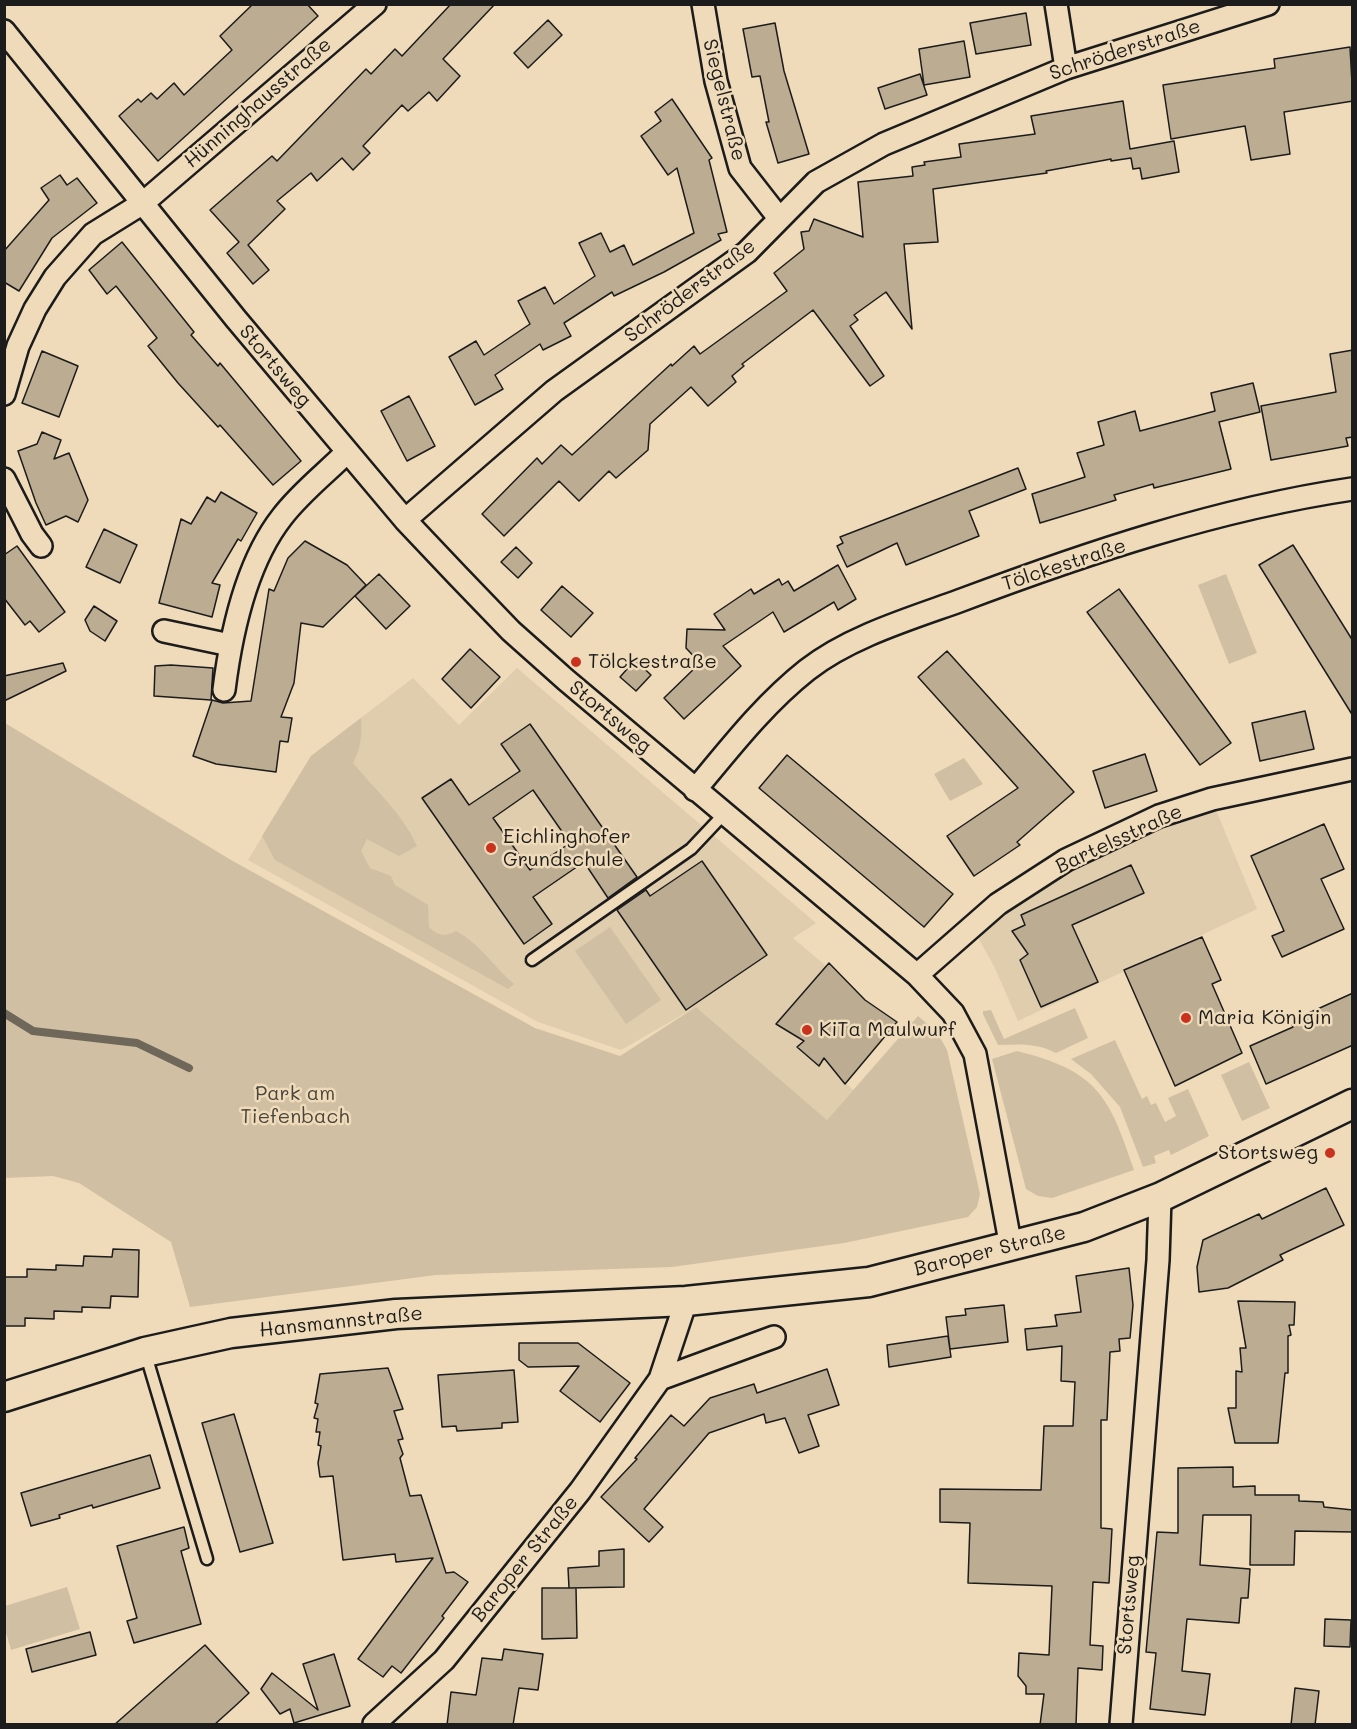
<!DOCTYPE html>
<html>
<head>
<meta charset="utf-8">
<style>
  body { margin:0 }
  #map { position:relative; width:1357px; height:1729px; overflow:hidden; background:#efdbb9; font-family:Mali,sans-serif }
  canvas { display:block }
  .frame { position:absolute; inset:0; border:6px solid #1c1c1c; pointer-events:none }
</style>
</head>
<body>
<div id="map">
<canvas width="1357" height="1729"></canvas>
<div class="frame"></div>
</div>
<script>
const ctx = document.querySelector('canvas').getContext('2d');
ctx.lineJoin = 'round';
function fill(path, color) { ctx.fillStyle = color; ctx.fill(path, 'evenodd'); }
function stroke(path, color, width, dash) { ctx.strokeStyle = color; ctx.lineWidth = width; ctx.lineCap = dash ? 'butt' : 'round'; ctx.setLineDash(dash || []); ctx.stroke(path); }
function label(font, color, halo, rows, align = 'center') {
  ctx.font = font + ' Mali,sans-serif'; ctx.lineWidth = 5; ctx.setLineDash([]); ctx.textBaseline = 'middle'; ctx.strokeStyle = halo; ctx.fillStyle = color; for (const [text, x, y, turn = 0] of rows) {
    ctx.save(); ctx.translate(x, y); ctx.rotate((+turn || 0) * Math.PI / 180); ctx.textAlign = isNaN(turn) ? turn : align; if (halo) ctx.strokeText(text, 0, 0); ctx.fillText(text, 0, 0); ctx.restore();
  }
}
const built = new Path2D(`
  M517,668L816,923L793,938L826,966L829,963L865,1000L897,1022L846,1083L853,1090L827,1120L696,1007L621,1050L538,1022L248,860L311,756L413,678L459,725Z
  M1216,810L1257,909L1018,1021L995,968L976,934L987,925L1092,858L1175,822Z`);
const green = new Path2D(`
  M1226,574L1257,653L1229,664L1198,585Z
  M361,718C362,736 361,748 353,763C376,791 402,813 417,846L399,856L367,839L361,851L370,868L391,876L395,885L428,905L429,927C438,936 445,937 456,931C480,944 493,966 514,984L508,989L275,860L262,836L311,756Z
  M5,723L231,860L535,1028L620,1056L696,1007L827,1120L918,1016L937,1032L947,1050L980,1194L977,1207L968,1217L844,1243L672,1267L436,1275L190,1307L171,1242L79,1183L53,1176L5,1178Z
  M964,758L983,784L950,801L934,774Z
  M610,927L661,1000L626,1024L575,951Z
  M1075,1008L1088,1038L1056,1053C1038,1043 1019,1044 998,1045L983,1014V1011L991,1010L1004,1039Z
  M1115,1040L1142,1099L1147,1096L1151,1105L1156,1103L1165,1122L1176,1116L1168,1098L1188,1089L1209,1136L1171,1155L1169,1150L1154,1156L1156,1163L1143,1167L1120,1107L1091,1074L1071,1059Z
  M1017,1051C1097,1071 1109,1095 1134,1170L1052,1198L1038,1196L1026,1189L992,1059Z
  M1249,1062L1270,1108L1242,1121L1221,1075Z
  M67,1587L80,1629L11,1650L5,1629V1606Z`);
const stream = new Path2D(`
  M4,1013L33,1031L137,1043L189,1068`);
const building = new Path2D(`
  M253,4H307L318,16L158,161L119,116L138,99L141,102L151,93L157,99L174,83L184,95L232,50L220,36Z
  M451,4H495L443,59L460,76L437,101L429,92L408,111L402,105L363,146L370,153L353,170L342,158L317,181L311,173L277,201L285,209L248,245L269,270L253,284L227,253L239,242L210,210L272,156L277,161L366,69L371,74L395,49L402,56Z
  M1026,13L1031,45L976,54L970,23Z
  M548,20L562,35L528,68L514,53Z
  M775,23L784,71L809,154L778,163L766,122H769L760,76L752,77L743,29Z
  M964,41L970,77L924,85L919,49Z
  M1350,47L1353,101L1284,112L1290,154L1251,160L1245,126L1171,139L1163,85L1275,68L1274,59Z
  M920,74L927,95L885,109L878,88Z
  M672,99L712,158L709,160L727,232L718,234L721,240L664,272L614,296L612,292L564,323L571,336L543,350L540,344L495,375L503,389L475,405L449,357L476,341L484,355L530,324L518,301L545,287L554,304L595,276L579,243L601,233L610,252L624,245L633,265L694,233L677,168L668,175L641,136L661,121L655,112Z
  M1123,101L1130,149L1174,141L1179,172L1142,179L1140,168L1133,169L1131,158L1111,161V159L1046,171L1047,173L933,189L938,242L904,244L912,329L886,292L854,315L858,320L850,326L884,376L870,386L813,310L742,364L744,366L732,376L736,382L708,406L691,387L650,424L648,450L616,478L609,471L579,501L559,481L504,536L482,514L537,458L542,464L561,445L572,455L671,364L672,366L694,346L700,354L787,291L774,273L804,249L801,232L809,231L814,219L863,237L858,182L913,176L912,167L925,165L924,162L961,157L959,144L1035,134L1031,116Z
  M60,175L67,185L77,178L97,203L52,238L19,291L4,282V251L49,200L41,188Z
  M122,242L194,332L191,335L218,366L220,363L301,461L273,485L220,425L218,427L178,383L148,346L157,338L116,286L107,294L89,270Z
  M1353,350V437L1346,438L1348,446L1271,460L1261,406L1336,392L1330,354Z
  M42,351L78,366L59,417L22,403Z
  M1253,383L1260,412L1219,422L1231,469L1154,488L1153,484L1114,495L1116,500L1040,523L1032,494L1085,477L1077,453L1104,445L1098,422L1135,411L1140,431L1215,411L1211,393Z
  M409,396L435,446L407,461L381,411Z
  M42,432L61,440L54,459L69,453L88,500L78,522L66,516L46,525L36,503L18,451L37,444Z
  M1018,468L1026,489L969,511L979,536L906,565L897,543L847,567L837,546L843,543L840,537Z
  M221,492L257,513L241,541L238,539L212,583L220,585L212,617L159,603L181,519L191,524L207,497L215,502Z
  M104,529L137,545L120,583L86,567Z
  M305,541L347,565L366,585L323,627L301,623L294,683L281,717L292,718L288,742L280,741L276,772L216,764L193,756L212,700L223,703L251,701L269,589L274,591L288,558Z
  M1293,545L1353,641V716L1259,565Z
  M17,546L65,612L39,632L30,621L25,625L4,598V555Z
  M516,547L532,563L518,578L501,562Z
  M838,565L856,599L838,610L834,602L784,632L773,612L723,646L741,666L684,719L664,698L700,663L686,648L687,629L725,630L714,614L751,589L754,594L779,579L782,585L788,581L794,591Z
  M379,574L410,606L386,629L355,596Z
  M562,586L593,613L571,637L541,610Z
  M1119,589L1231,743L1200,765L1087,612Z
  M94,606L117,621L105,641L90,631L85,620Z
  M470,649L500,677L471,708L442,679Z
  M947,651L1074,792L1017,842L1020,845L974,876L947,836L1018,788L918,677Z
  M635,660L651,675L636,691L620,677Z
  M63,663L66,671L4,701V676Z
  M171,665L213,668L211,700L154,696L155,666Z
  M1305,711L1314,749L1260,761L1252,723Z
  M530,724L637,877L608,898L584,862L533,897L552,924L524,944L422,798L451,779L469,805L520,771L501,744ZM533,790L570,843L530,870L493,818Z
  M1145,754L1157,791L1105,808L1093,771Z
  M787,755L953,894L924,927L759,788Z
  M1324,824L1344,869L1321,879L1344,929L1282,957L1272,936L1284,931L1251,856Z
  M702,861L767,955L686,1010L617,910L646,890L650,896Z
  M1131,865L1144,893L1072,925L1098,982L1041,1007L1020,960L1028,954L1012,931L1025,925L1021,915Z
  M1202,937L1221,980L1212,984L1242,1053L1175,1086L1124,970Z
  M829,963L865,1000L897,1022L845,1084L824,1058L819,1066L797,1047L804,1041L776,1024Z
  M1353,993V1045L1266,1084L1250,1046L1293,1027L1291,1021Z
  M1326,1188L1344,1225L1280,1255L1283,1260L1228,1288L1199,1292L1197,1267L1203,1240L1259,1214L1262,1219Z
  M113,1249L139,1250L138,1297L111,1296L110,1308L82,1307V1312L54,1311V1319L25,1318V1326H4V1277H27V1269L56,1270V1265L83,1266L84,1256L112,1257Z
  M1129,1268L1133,1305L1130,1338L1119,1339L1120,1351L1110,1352L1107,1420H1101V1528L1112,1529L1109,1583L1093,1582L1090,1645L1103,1646L1102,1670L1078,1668L1076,1725H1040L1044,1694H1026V1686L1018,1676L1019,1653L1049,1655L1052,1586L968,1583L970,1523L940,1522V1489L1041,1490L1044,1426H1073L1075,1382L1061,1381L1062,1346L1027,1350L1025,1329L1057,1326L1055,1315L1081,1312L1076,1276Z
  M1238,1301L1295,1302L1294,1325H1289L1291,1335L1288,1336V1373H1285L1278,1443H1235L1228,1408H1236V1371L1242,1372L1240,1348H1246Z
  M1004,1305L1008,1342L950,1349L946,1317L966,1315L965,1309Z
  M948,1336L951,1357L889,1367L887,1345Z
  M519,1343H578L630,1383L600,1422L560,1391L579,1366L528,1367L519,1360Z
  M388,1368L403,1409L394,1411L403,1439L398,1440L403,1454L400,1458L410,1496L421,1495L446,1573L454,1572L468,1582L442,1616L444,1618L401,1673L392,1666L383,1677L358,1659L433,1558L396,1562L395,1554L343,1560L333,1476L320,1477L318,1463L321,1446L318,1445L320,1432H316L318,1419L314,1418L318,1404L315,1403L320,1374Z
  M827,1369L839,1405L808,1415L819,1446L799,1453L785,1418L766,1423L764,1414L709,1433L644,1509L663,1527L649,1542L601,1497L637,1459L635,1458L671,1415L684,1426L710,1398L754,1384L757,1393Z
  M514,1370L518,1422L502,1423V1428L457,1431L456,1426L442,1427L438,1375Z
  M234,1414L273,1543L240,1552L202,1423Z
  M150,1455L160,1488L93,1508L92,1505L59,1515L60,1518L31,1526L21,1493Z
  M1233,1467V1487L1255,1486V1495H1299V1501L1323,1502L1324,1507L1353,1510V1532L1295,1531L1294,1565H1250L1251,1515H1203L1200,1565L1250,1569L1248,1598H1241L1239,1623L1187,1619L1182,1671L1210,1674L1205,1715L1150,1709L1156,1653L1146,1652L1157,1532L1178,1533V1468Z
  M184,1527L189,1548L181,1551L201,1624L134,1643L127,1621L137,1618L117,1546Z
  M624,1549V1587L569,1588L568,1568L599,1566V1551Z
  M542,1588H576L577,1638L542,1639Z
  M1325,1619L1351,1620L1350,1647L1324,1646Z
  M90,1632L96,1655L32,1672L26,1649Z
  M205,1645L249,1693L234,1707L214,1725H114Z
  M504,1649L543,1654L538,1690L519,1688L513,1725H447L451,1692L476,1695L482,1658L502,1660Z
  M334,1654L350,1706L294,1723L290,1709L280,1714L261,1689L272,1673L318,1710L303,1664Z
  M1295,1688L1319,1691L1315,1725H1291Z`);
const lane = new Path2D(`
  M532,960L691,849L724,814
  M145,1352L207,1559`);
const street = new Path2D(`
  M703,4L716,81L740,168L779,218
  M1056,4L1066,68
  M4,31L236,319L405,520L458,576L511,631L566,680L917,975L953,1013L975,1054L1011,1247
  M4,394L18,346L35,309L55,277L93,234L143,203L375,4
  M4,479L32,534L41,546
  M405,520L554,391L747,252L816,182L884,144L1066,68L1268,4
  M164,631L230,645
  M224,690C231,634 246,563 282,517C300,493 326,473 347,452
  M695,790C730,748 764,704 807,670C849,637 909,619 959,601C1087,553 1217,509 1352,489
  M917,975L998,904L1066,860L1159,816L1212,799L1352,769
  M660,1379L774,1337
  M374,1724L444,1660L580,1491L660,1379L686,1301
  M1121,1724L1158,1260L1160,1198`);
const secondary = new Path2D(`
  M4,1397L145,1352L231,1333L396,1314L686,1301L869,1282L1084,1227L1161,1197L1352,1104`);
const markers = [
  [576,662,6,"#c8321e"],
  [491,848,6,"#c8321e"],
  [1186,1018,6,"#c8321e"],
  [807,1030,6,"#c8321e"],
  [1330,1153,6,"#c8321e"]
];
const streetNames = [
  ["Schröderstraße",1125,50,-18],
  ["Siegelstraße",724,100,76],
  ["Hünninghausstraße",258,103,-41],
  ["Schröderstraße",690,291,-37],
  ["Stortsweg",275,366,50],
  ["Tölckestraße",1064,565,-18],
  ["Stortsweg",610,717,40],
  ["Bartelsstraße",1119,839,-25],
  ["Baroper Straße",990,1251,-14],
  ["Hansmannstraße",341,1322,-6],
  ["Baroper Straße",525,1559,-51],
  ["Stortsweg",1129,1605,-85]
];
const poiNames = [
  ["Tölckestraße",588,662],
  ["Eichlinghofer",503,837],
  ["Grundschule",503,860],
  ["Maria Königin",1198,1018],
  ["KiTa Maulwurf",819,1030],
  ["Stortsweg",1318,1153,"right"]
];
const parkNames = [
  ["Park am",295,1094],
  ["Tiefenbach",295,1117]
];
fill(built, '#dfcdad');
fill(green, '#d0bfa2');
stroke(stream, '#6f685a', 8);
fill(building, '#bbac92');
stroke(building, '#1c1c1c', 1.5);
stroke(lane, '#1c1c1c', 15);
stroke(street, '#1c1c1c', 26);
stroke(secondary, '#1c1c1c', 33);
stroke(lane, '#efdbb9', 10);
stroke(street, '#efdbb9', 21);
stroke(secondary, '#efdbb9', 28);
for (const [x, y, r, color] of markers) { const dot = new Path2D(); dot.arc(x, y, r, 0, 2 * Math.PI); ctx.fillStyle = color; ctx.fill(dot); stroke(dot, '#efdbb9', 2); }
label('20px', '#1c1c1c', '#efdbb9', streetNames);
label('20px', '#1c1c1c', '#efdbb9', poiNames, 'left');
label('20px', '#49453e', '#efdbb9', parkNames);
</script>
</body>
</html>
